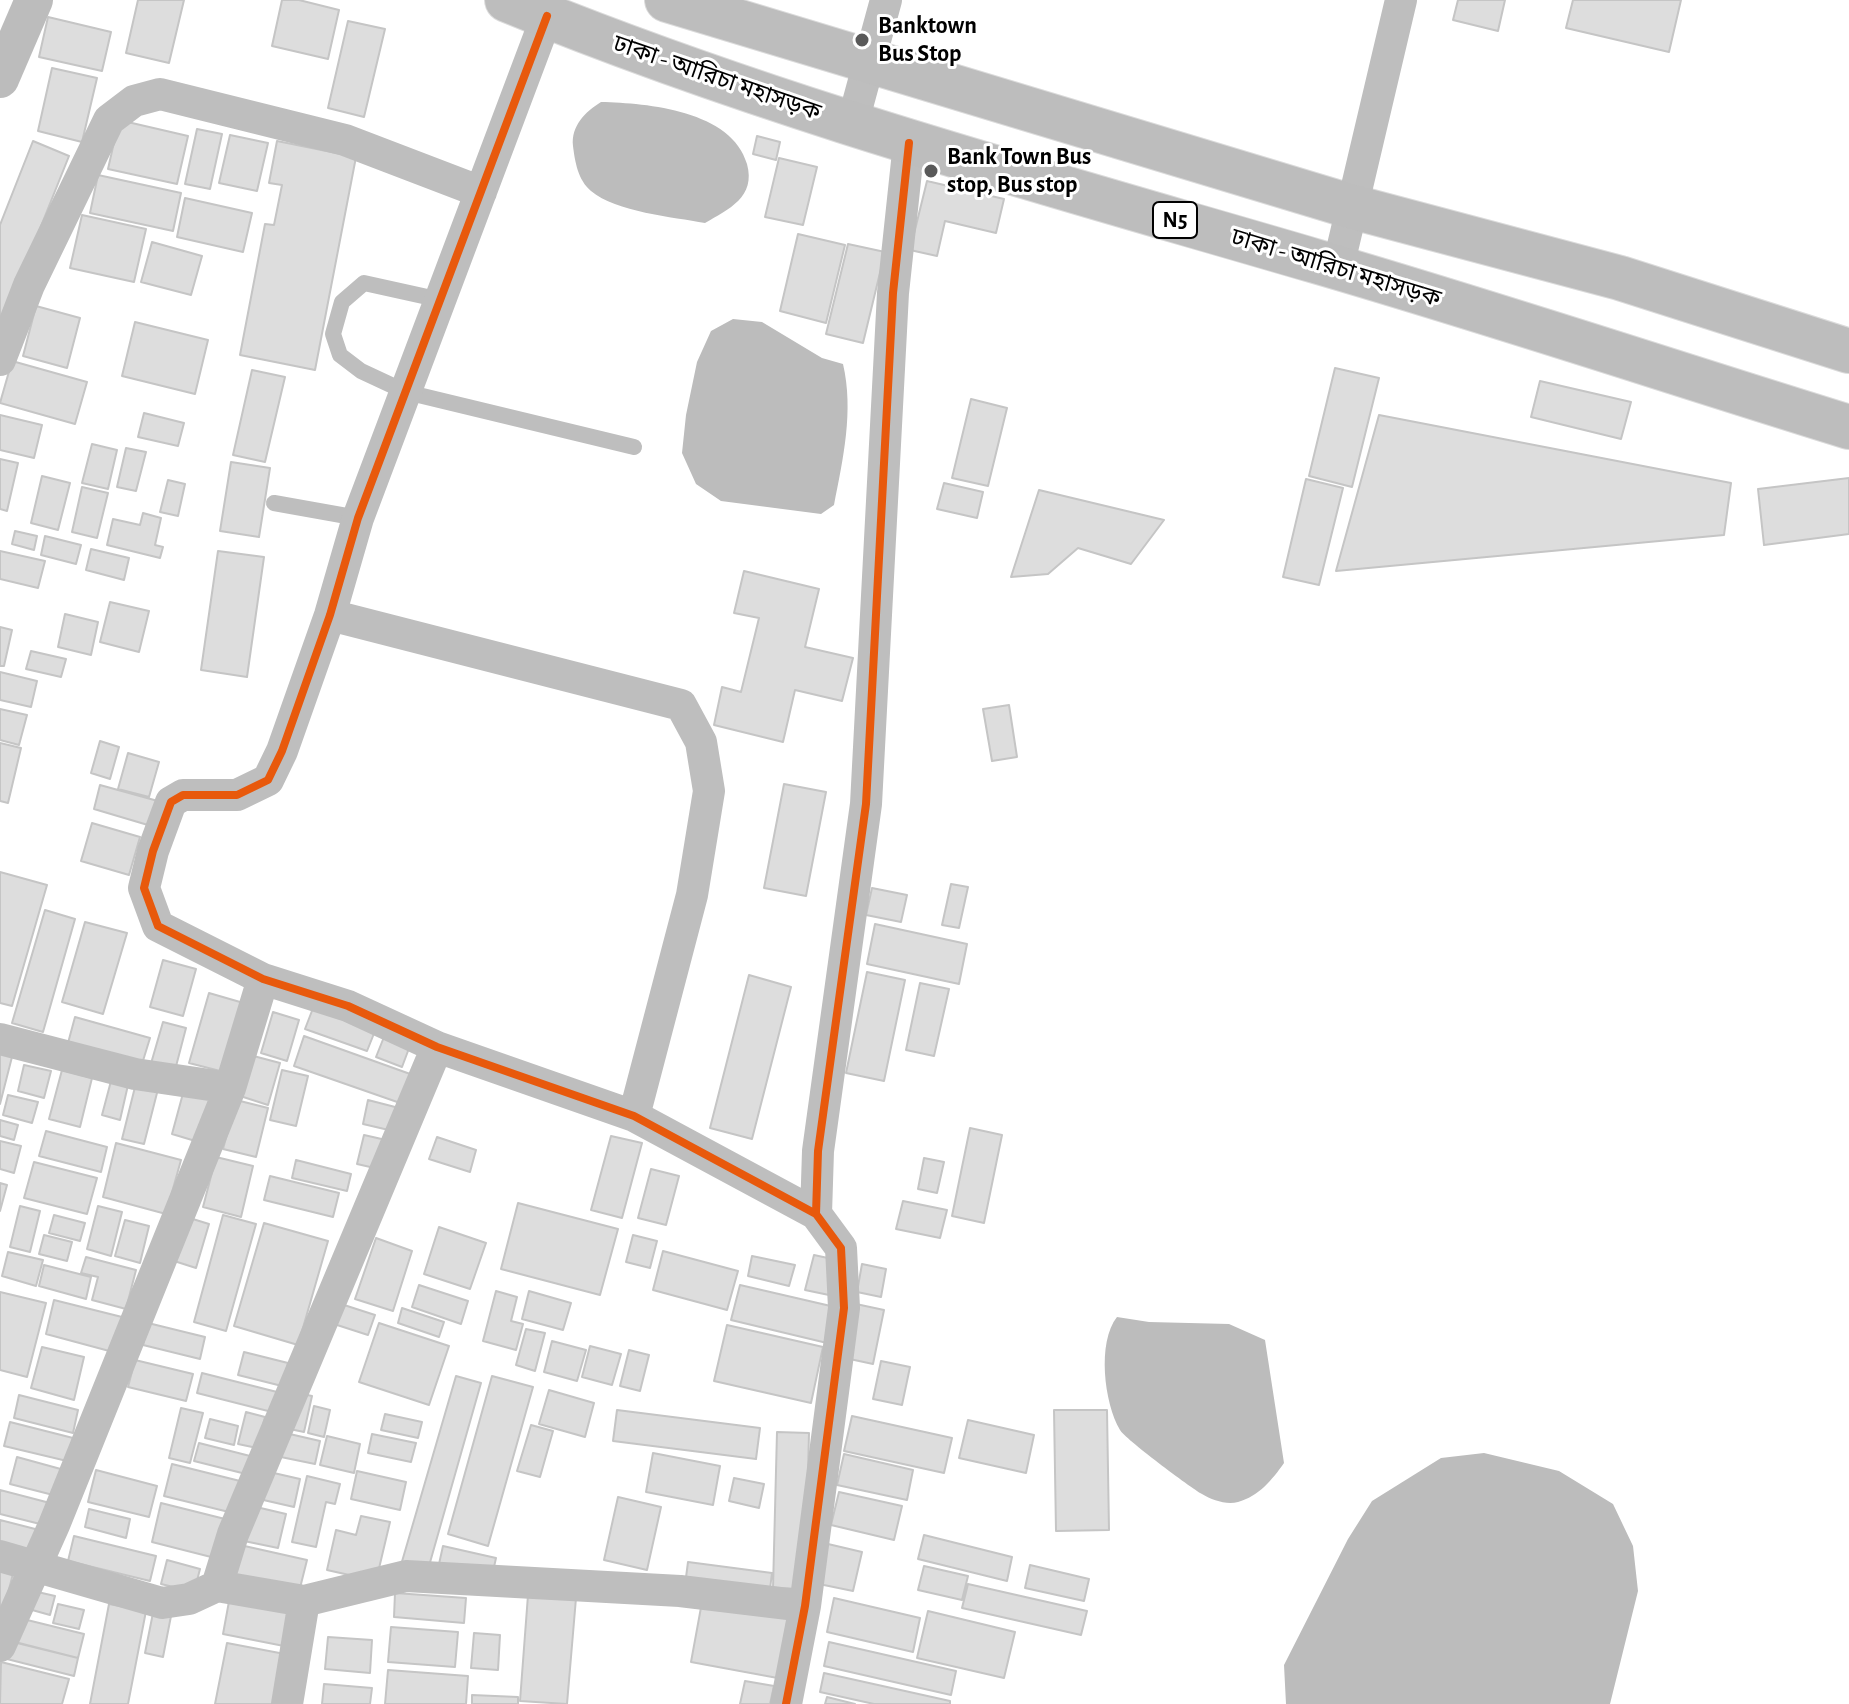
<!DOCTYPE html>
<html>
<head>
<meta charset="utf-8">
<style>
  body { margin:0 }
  canvas { display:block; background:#fff }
</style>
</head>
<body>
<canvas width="1849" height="1704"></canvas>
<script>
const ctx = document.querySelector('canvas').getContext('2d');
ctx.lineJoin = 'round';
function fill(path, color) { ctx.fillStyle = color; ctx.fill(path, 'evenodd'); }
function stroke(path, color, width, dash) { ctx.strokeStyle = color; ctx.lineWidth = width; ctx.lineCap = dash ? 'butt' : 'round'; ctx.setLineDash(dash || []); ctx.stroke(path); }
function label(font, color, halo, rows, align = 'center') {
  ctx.font = font + ' "Alegreya Sans","Noto Sans Bengali",sans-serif'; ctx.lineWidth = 6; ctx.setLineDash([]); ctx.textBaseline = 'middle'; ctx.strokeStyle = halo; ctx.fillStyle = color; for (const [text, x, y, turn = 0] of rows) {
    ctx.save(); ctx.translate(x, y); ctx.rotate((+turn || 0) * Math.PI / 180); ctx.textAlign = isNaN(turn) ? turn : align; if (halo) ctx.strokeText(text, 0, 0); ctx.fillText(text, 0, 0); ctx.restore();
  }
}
const water = new Path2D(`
  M601,102C648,103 732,111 747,164C756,197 729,209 705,223C673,217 616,212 591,191C578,180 575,162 573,146C571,126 585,112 601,102Z
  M733,319L762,322L822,358L843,364C854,411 843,459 834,505L821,514L721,501L696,484L682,453L686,415L697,362L711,331Z
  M1117,1317L1149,1322L1229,1324L1265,1340L1284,1463C1272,1480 1259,1496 1238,1502C1226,1505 1212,1500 1202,1494C1191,1488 1124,1438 1120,1430C1104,1403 1097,1342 1117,1317Z
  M1484,1453L1559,1471L1613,1504L1633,1546L1638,1591L1610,1704H1286L1284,1665L1348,1539L1372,1501L1441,1458Z`);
const canal = new Path2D(`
  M0,79L34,0`);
const building = new Path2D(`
  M138,0H184L169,63L126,53Z
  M282,0H299L339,10L328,59L272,46Z
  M1458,0H1505L1498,31L1453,20Z
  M1573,0H1681L1669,52L1566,28Z
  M48,17L111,32L102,71L39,57Z
  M348,21L385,29L364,117L328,108Z
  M52,68L97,78L82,142L38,131Z
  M119,120L188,136L177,184L108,169Z
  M197,129L222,134L210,189L185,184Z
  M230,135L268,143L257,191L219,183Z
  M757,136L780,142L776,160L753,154Z
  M33,141L69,156L0,329V225Z
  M277,141L356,157L315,370L240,355L265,224L274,225L282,185L269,183Z
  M779,158L817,167L803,225L765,217Z
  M98,175L181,193L173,231L90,213Z
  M927,181L1004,199L996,233L945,221L937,256L910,250Z
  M185,198L252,213L243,252L177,237Z
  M82,215L146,229L134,282L70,268Z
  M798,234L845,245L826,323L780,311Z
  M152,242L202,256L191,295L141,282Z
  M848,244L885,252L863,343L826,334Z
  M36,306L80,318L67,368L23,356Z
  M135,322L208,340L195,394L122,376Z
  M12,361L87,382L75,424L0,403Z
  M1335,368L1379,378L1352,487L1309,476Z
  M252,370L285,377L265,462L233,455Z
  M1540,381L1631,402L1621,439L1531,417Z
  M971,399L1007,408L988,486L952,478Z
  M144,413L184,423L178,446L138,437Z
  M0,415L42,425L34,458L0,450Z
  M1379,415L1731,483L1724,535L1336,571Z
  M92,444L117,450L108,489L82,483Z
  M126,448L146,452L136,491L117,487Z
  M0,459L18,463L7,511L0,509Z
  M231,462L270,468L259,537L220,531Z
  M42,476L70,483L58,530L31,523Z
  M1849,478V534L1764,545L1758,489Z
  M1306,479L1343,488L1319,585L1283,577Z
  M168,480L185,484L178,516L160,512Z
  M944,483L983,492L977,518L937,509Z
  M82,487L108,493L97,538L72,532Z
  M1039,490L1164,520L1131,564L1078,548L1048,574L1011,577Z
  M143,513L161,518L155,545L163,547L160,558L107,545L113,519L140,525Z
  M15,531L37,536L34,550L12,544Z
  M45,536L81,545L76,564L41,555Z
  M91,549L129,558L124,580L86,570Z
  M0,551L45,561L38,588L0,579Z
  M218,551L264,557L247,677L201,670Z
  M744,571L819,589L805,647L853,658L842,701L795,690L783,742L714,725L722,687L741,692L759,618L734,613Z
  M110,602L149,611L139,652L100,642Z
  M65,614L98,622L91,655L58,647Z
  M0,627L12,630L4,666H0Z
  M31,651L66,659L61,677L26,669Z
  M0,672L37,681L31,707L0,700Z
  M1009,705L1017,757L992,761L983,709Z
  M0,709L27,715L19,745L0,740Z
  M100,741L119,747L110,779L91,773Z
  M0,743L21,748L8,803L0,801Z
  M128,753L159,762L149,797L118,789Z
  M784,784L826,792L806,896L764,888Z
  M100,785L165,803L158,828L94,809Z
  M92,823L140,837L129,875L81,861Z
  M0,872L47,885L12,1006L0,1003Z
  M951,884L968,887L959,928L942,925Z
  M872,888L907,895L901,922L866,915Z
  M45,910L75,919L43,1032L12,1023Z
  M85,922L127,933L103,1014L62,1002Z
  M875,924L967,944L959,984L867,964Z
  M163,960L196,969L183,1016L150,1007Z
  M867,972L905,980L884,1081L846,1073Z
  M749,975L791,987L752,1139L710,1128Z
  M920,983L949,989L934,1056L906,1050Z
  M209,993L247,1004L228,1073L189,1063Z
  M315,1003L377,1026L367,1051L305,1029Z
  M273,1012L299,1020L287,1061L261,1053Z
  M75,1017L150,1038L142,1064L68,1043Z
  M163,1022L186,1028L174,1074L150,1067Z
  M386,1032L411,1043L402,1067L376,1057Z
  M304,1036L413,1075L403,1104L294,1066Z
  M0,1050L13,1053L0,1104Z
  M246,1054L280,1063L268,1105L234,1094Z
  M24,1065L51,1071L44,1098L18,1091Z
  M62,1070L92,1078L80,1127L49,1119Z
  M282,1070L308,1076L296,1126L270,1120Z
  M111,1081L128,1085L120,1120L102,1115Z
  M136,1083L158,1089L144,1144L122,1139Z
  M185,1086L216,1095L202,1143L172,1134Z
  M8,1095L38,1102L32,1123L3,1115Z
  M236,1100L268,1108L256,1157L223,1149Z
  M368,1100L399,1108L393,1131L363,1124Z
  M0,1120L18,1125L14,1140L0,1136Z
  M970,1128L1002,1135L984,1223L952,1216Z
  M46,1131L107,1147L101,1172L39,1156Z
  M364,1135L386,1140L379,1169L357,1164Z
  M611,1136L642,1143L622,1218L591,1210Z
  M437,1137L476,1150L470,1172L429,1159Z
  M0,1141L21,1146L14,1173L0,1169Z
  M116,1143L181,1160L166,1214L103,1197Z
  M216,1157L253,1166L241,1217L203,1207Z
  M924,1158L944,1162L937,1193L918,1189Z
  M296,1160L351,1174L347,1191L292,1178Z
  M34,1162L97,1178L87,1214L24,1198Z
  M651,1169L679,1176L666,1225L638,1218Z
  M270,1176L339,1193L333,1217L264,1200Z
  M0,1183L7,1185L0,1211Z
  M903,1201L947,1210L940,1238L896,1229Z
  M518,1203L618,1229L600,1295L501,1269Z
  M20,1206L40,1211L30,1252L10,1247Z
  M98,1206L122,1212L111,1256L87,1249Z
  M54,1215L85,1223L80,1241L49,1233Z
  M223,1215L256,1224L226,1331L194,1322Z
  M183,1216L209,1224L196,1268L171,1260Z
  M125,1220L149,1226L140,1263L115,1256Z
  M264,1223L328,1241L298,1345L234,1326Z
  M439,1227L486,1243L470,1289L424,1274Z
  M44,1235L72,1242L67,1261L39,1254Z
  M633,1235L657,1241L650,1268L626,1262Z
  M376,1238L412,1251L393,1311L355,1299Z
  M663,1251L738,1271L727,1310L653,1290Z
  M8,1252L43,1260L36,1286L2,1276Z
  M814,1255L837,1260L829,1295L805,1290Z
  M752,1256L795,1265L789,1286L748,1276Z
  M86,1257L136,1270L126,1309L92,1300L98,1277L81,1273Z
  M862,1264L886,1269L881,1297L857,1292Z
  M44,1265L91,1277L86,1299L39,1286Z
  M419,1285L468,1301L461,1324L412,1307Z
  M740,1285L835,1307L827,1343L731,1320Z
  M496,1291L517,1297L511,1321L523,1324L516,1350L483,1341Z
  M529,1291L571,1303L563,1330L522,1319Z
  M0,1292L46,1303L27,1377L0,1370Z
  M54,1300L122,1317L113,1352L46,1334Z
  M341,1304L375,1315L368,1335L334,1324Z
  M856,1304L884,1310L873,1364L845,1358Z
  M402,1308L444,1322L439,1337L398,1323Z
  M148,1323L205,1337L200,1359L143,1345Z
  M379,1323L449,1346L429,1405L359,1382Z
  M727,1325L823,1347L811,1403L714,1381Z
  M526,1329L545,1333L535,1371L516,1365Z
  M552,1341L586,1350L577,1381L544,1372Z
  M590,1346L621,1354L612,1385L582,1377Z
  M42,1347L84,1357L74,1400L31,1388Z
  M629,1350L649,1355L640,1391L620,1386Z
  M244,1352L288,1363L282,1386L238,1375Z
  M135,1360L193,1374L186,1401L128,1387Z
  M881,1361L910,1367L902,1405L873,1399Z
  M202,1373L277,1392L272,1412L197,1393Z
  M456,1376L481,1383L427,1573L401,1565Z
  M492,1376L533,1387L488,1546L448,1534Z
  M549,1390L594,1403L585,1437L539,1424Z
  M293,1392L312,1396L304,1432L285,1428Z
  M19,1395L78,1410L73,1433L14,1418Z
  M314,1406L330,1410L324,1437L308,1433Z
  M181,1408L203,1413L190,1463L169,1458Z
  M617,1410L760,1428L756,1459L613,1441Z
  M1054,1410H1107L1109,1530L1056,1531Z
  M246,1412L265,1417L257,1448L238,1444Z
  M385,1414L422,1422L418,1438L381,1430Z
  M852,1416L952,1438L944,1473L844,1451Z
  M210,1419L238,1426L234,1445L205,1438Z
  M968,1420L1034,1435L1026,1473L959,1458Z
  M10,1422L73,1438L67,1461L4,1446Z
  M531,1425L553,1431L540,1477L517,1471Z
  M281,1432L320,1441L315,1464L276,1456Z
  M777,1432L809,1433L805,1589L773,1588Z
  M372,1434L416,1443L411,1462L368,1453Z
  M327,1436L360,1444L354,1473L320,1465Z
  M199,1443L254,1457L250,1475L194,1461Z
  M653,1453L720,1466L713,1505L646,1492Z
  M844,1454L913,1470L907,1500L837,1485Z
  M17,1457L68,1471L61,1497L10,1484Z
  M172,1464L244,1482L237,1514L164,1496Z
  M96,1470L157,1486L149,1517L88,1502Z
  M265,1471L300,1479L294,1507L259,1499Z
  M357,1471L406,1482L400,1510L351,1499Z
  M307,1476L340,1484L335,1504L326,1502L316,1547L292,1542Z
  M734,1478L764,1484L759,1508L729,1501Z
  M0,1490L50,1503L44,1525L0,1514Z
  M839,1492L902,1506L894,1540L831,1525Z
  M618,1497L661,1507L647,1570L604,1560Z
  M161,1503L225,1519L215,1558L152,1542Z
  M252,1506L286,1514L278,1548L244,1541Z
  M89,1509L130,1519L126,1538L85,1527Z
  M361,1516L390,1522L376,1581L327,1570L336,1530L356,1535Z
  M0,1520L43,1531L37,1554L0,1545Z
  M924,1535L1012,1557L1007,1581L918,1559Z
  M74,1536L156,1556L150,1581L68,1561Z
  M828,1544L862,1552L853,1591L819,1584Z
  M240,1545L307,1560L298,1596L232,1581Z
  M443,1546L496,1558L492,1576L439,1564Z
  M167,1560L200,1569L194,1592L161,1584Z
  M688,1562L772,1573L769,1597L685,1585Z
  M0,1563L15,1566L0,1624Z
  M1030,1565L1089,1579L1084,1601L1025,1588Z
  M924,1566L968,1576L962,1600L918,1590Z
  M968,1584L1087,1611L1081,1635L962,1608Z
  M29,1590L55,1596L50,1615L25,1608Z
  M395,1593L466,1598L464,1623L394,1617Z
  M528,1595L576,1598L567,1704L520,1701Z
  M230,1596L297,1610L289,1647L223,1634Z
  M834,1598L920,1618L913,1652L827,1632Z
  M702,1602L794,1619L783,1679L691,1662Z
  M58,1604L84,1610L79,1629L53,1623Z
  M109,1604L146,1611L128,1704H90Z
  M928,1611L1015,1632L1004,1678L917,1658Z
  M153,1613L171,1616L163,1657L145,1653Z
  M19,1618L84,1634L78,1658L13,1642Z
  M391,1627L458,1632L455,1667L388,1662Z
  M474,1633L500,1635L498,1670L471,1668Z
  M328,1637L372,1640L370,1673L325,1669Z
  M7,1640L78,1658L74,1676L3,1658Z
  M829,1642L956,1671L951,1695L824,1666Z
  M227,1643L290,1655L279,1704H215Z
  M1,1662L69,1679L62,1704H0Z
  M388,1670L468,1676L466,1704H385Z
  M824,1673L950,1701V1704H874L820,1692Z
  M745,1681L774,1686L770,1704H740Z
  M324,1684L372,1688L370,1704H322Z
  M472,1695L518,1697V1704H472Z
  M827,1697L855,1704H825Z`);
const lane = new Path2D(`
  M441,300L364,283L342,302L333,334L340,355L361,371L406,392L634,447
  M274,503L358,518`);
const street = new Path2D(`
  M547,16L358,518L330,615L282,751L268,780L237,795H183L171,802L153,851L144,888L158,926L263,979L348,1006L437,1047L634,1116L816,1214
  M852,125L886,0
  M1338,267L1401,0
  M0,360L29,285L109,120L134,101L160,94L345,140L481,192
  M330,615L681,705L701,742L709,791L692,895L634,1116
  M0,1039L135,1074L230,1088
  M0,1556L162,1603L189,1599L217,1586
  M304,1601L406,1576L680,1591L805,1606
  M0,1646L54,1525L230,1088L263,979
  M287,1704L304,1601L217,1586L233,1534L437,1047
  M786,1704L805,1606L844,1308L841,1248L816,1214L818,1151L866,804L893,293L909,143`);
const highway = new Path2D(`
  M507,0C770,108 1042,181 1315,261C1494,313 1671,372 1849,427
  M667,0L1353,207L1620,278L1849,351`);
const cycleway = new Path2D(`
  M547,16L358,518L330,615L282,751L268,780L237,795H183L171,802L153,851L144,888L158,926L263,979L348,1006L437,1047L634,1116L816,1214
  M786,1704L805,1606L844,1308L841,1248L816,1214L818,1151L866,804L893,293L909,143`);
const markers = [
  [862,40,8,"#595959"],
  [931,171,8,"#595959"]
];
const shields = [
  [1175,220,44]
];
const shieldNames = [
  ["N5",1175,220]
];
const poiNames = [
  ["Banktown",878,26],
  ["Bus Stop",878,54],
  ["Bank Town Bus",947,157],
  ["stop, Bus stop",947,185]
];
const streetNames = [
  ["ঢাকা - আরিচা মহাসড়ক",717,78,19],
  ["ঢাকা - আরিচা মহাসড়ক",1336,268,17]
];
fill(water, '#bcbcbc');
stroke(canal, '#bcbcbc', 38);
fill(building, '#ddd');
stroke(building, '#c5c5c5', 2);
stroke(highway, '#dbdbdb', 46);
stroke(lane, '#bebebe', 16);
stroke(street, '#bebebe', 32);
stroke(highway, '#bdbdbd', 44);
stroke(cycleway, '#e8590c', 8);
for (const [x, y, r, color] of markers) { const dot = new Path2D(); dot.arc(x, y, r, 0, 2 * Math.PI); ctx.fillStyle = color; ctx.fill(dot); stroke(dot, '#fff', 3); }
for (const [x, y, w] of shields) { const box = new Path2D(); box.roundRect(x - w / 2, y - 18, w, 36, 6); ctx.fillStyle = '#fff'; ctx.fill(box); stroke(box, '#000', 2); }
label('bold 22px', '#000', null, shieldNames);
label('bold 24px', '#000', '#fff', poiNames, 'left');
label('24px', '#000', '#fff', streetNames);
</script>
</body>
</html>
